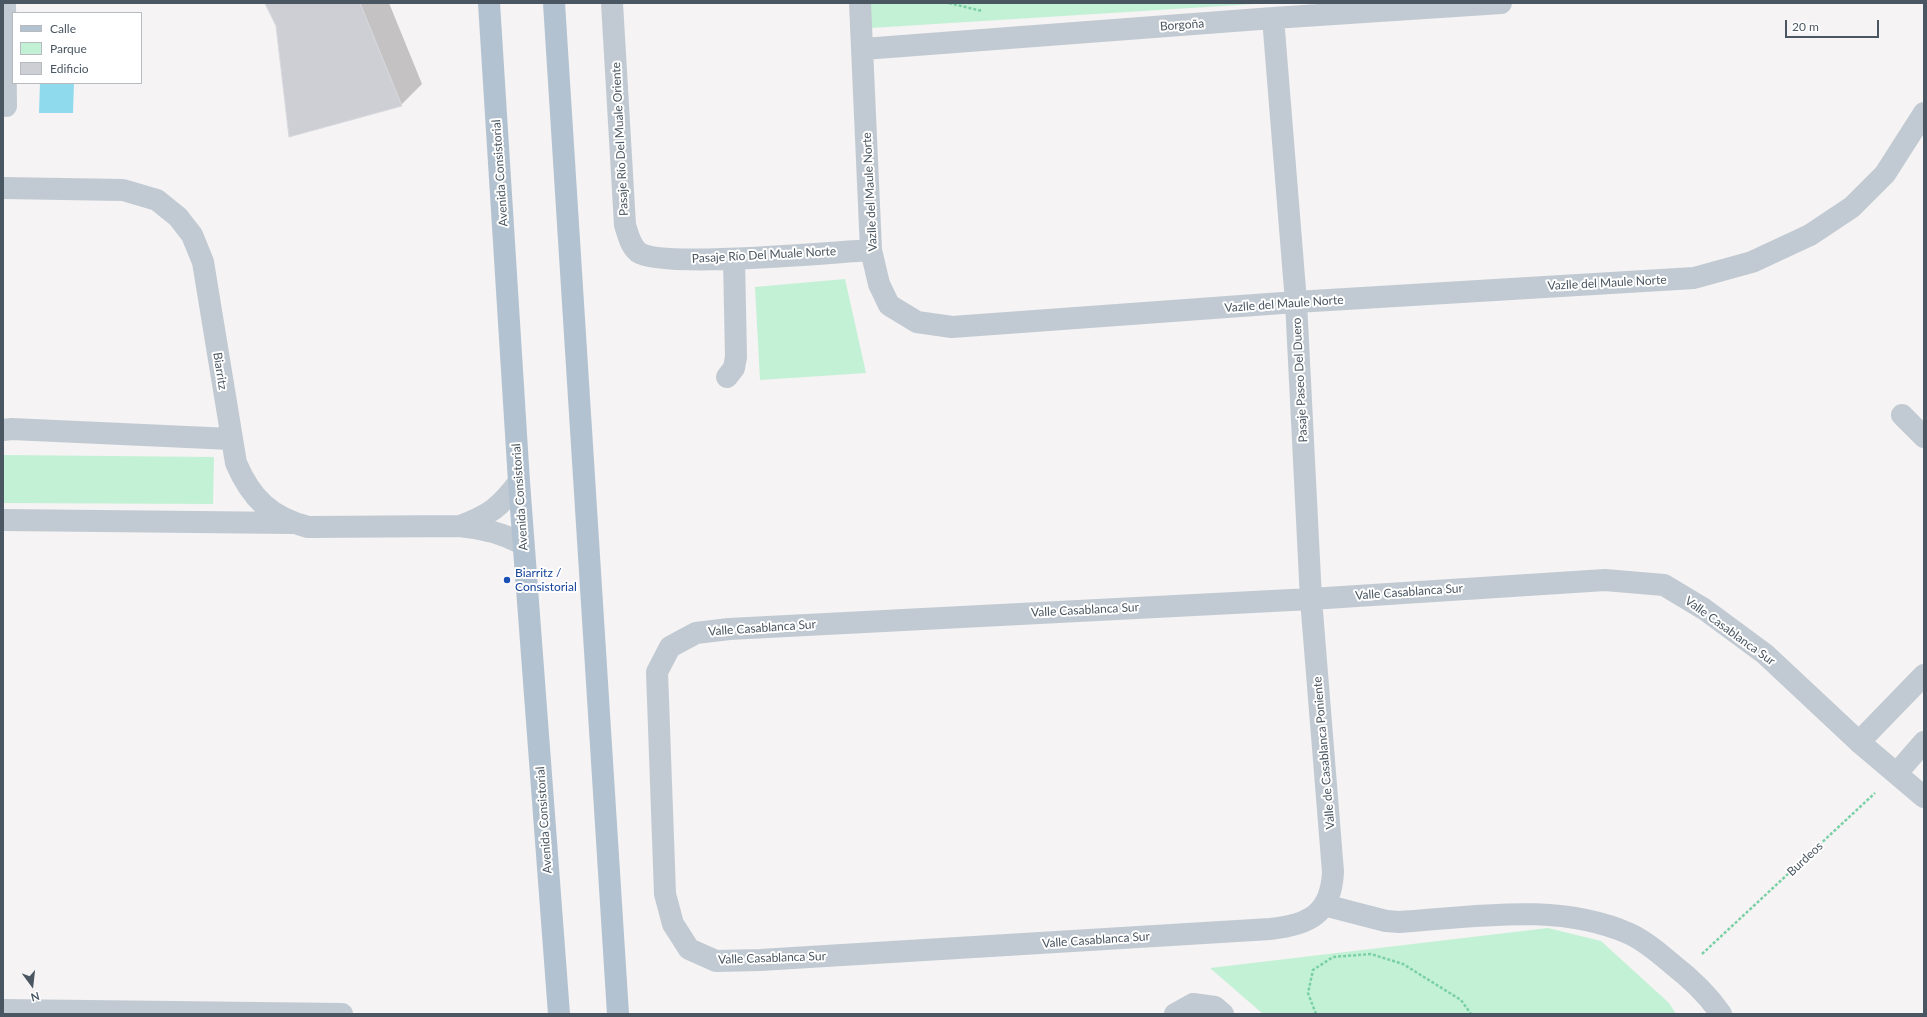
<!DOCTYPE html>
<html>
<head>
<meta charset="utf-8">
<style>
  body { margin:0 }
  #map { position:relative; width:1927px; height:1017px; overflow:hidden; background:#f5f3f3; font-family:Lato,sans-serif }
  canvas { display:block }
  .frame { position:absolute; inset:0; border:4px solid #4a5661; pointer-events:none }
  .legend { position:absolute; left:12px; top:12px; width:130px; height:72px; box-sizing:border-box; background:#fff; border:1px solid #b7bbc0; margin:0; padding:5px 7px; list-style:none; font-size:12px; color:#4a5661 }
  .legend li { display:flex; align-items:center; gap:8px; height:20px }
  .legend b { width:20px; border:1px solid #b7bbc0 }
  .north { position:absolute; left:12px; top:965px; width:40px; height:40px; -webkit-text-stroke:3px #fff; paint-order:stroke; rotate:165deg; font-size:11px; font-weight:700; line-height:16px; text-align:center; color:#4a5661 }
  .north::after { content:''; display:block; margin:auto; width:14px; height:18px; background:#4a5661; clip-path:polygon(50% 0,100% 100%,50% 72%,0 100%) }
  .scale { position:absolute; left:1785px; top:20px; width:94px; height:18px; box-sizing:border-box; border:2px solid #4a5661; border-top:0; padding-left:5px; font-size:12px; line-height:14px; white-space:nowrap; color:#4a5661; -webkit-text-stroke:3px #fff; paint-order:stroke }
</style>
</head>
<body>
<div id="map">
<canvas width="1927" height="1017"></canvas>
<div class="frame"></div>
<ul class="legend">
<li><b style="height:5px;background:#b3c2d1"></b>Calle</li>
<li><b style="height:11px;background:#c3f1d5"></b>Parque</li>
<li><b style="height:11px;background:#cdcfd5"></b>Edificio</li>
</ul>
<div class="north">N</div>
<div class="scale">20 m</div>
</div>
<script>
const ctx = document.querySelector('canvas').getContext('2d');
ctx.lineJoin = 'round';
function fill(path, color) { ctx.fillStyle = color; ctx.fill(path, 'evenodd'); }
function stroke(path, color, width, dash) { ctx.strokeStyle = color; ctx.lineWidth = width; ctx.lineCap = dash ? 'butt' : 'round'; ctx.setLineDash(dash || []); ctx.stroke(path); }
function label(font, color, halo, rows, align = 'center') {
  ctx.font = font + ' Lato,sans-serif'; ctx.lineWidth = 4; ctx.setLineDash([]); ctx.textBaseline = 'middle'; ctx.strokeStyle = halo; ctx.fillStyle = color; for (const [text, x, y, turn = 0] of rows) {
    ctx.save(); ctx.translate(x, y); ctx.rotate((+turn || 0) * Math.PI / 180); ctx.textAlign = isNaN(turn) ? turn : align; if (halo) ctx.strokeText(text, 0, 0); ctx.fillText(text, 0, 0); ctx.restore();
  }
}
const green = new Path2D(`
  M869,3H1271L871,28Z
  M845,279L866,373L760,380L755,287Z
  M3,455L214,457L213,504L3,503Z
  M1548,928L1601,941L1669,1003L1676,1014H1263L1210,968Z`);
const water = new Path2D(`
  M40,83H74L73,113H39Z`);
const shadow = new Path2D(`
  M266,3H389L422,84L401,105Z`);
const building = new Path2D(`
  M265,3H360L402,106L289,137L276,26Z`);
const path = new Path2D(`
  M949,3L982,11
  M1702,954L1875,793
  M1316,1014L1308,993L1313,970L1333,957L1371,954L1403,964L1461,1000L1471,1014`);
const minor = new Path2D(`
  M5,3L6,106
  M612,3L625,225C628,234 630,245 638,252C660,269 835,252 871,250
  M860,3L871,250L879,284L889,305L917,322L952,327L1296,302L1694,278L1752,262L1810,235L1852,207L1885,174L1924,113
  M1273,18L1296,302L1311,599L1333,872C1331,914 1309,925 1270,929L760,960L716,961L689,949L673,924L665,894L657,672L670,647L696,633L729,629L1311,599L1605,580L1664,585L1704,609L1765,654L1859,742L1924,797
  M863,49L1273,18L1501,3
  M3,188L123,190L157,200L178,217L192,235L203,262L236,463C251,498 270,517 308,527L459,526C483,528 502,533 523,544
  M727,377L734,368L736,357L734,259
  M1902,415L1924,437
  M3,430L12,429L231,439
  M3,520L292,523
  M460,526C490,515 500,507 519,482
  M1859,742L1924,675
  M1897,773L1924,742
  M1324,905L1386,921L1399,922C1475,917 1558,902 1630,934C1645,941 1659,953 1672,964C1690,978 1708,995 1721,1014
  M3,1010L342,1014
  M1175,1014L1193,1004L1215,1007L1223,1014`);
const major = new Path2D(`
  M489,3L519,482L559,1014
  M554,3L618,1014`);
const markers = [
  [507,580,4,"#1a4fb4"]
];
const streetNames = [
  ["Borgoña",1182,25,-4],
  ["Pasaje Río Del Muale Oriente",620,139,-93],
  ["Avenida Consistorial",500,173,-94],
  ["Vazlle del Maule Norte",870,192,-93],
  ["Pasaje Río Del Muale Norte",764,255,-3],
  ["Vazlle del Maule Norte",1607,283,-3],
  ["Vazlle del Maule Norte",1284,304,-4],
  ["Biarritz",220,371,81],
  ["Pasaje Paseo Del Duero",1300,380,-93],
  ["Avenida Consistorial",520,497,-94],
  ["Valle Casablanca Sur",1409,592,-4],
  ["Valle Casablanca Sur",1085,610,-3],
  ["Valle Casablanca Sur",762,628,-4],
  ["Valle Casablanca Sur",1730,631,36],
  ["Valle de Casablanca Poniente",1324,753,-95],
  ["Avenida Consistorial",544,820,-94],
  ["Burdeos",1805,859,-43],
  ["Valle Casablanca Sur",1096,940,-4],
  ["Valle Casablanca Sur",772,958,-2]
];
const transitNames = [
  ["Biarritz /",515,573],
  ["Consistorial",515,587]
];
fill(green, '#c3f1d5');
fill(water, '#90daee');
fill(shadow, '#0003');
fill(building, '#cdcfd5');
stroke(building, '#d7d9de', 1);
stroke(path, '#7ad0a6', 2.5, [3, 2]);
stroke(minor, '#c1cad2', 22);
stroke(major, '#b3c2d1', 22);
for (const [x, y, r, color] of markers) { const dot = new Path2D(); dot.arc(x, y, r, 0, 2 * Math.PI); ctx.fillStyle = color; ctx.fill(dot); stroke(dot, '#fff', 1.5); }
label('12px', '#4a5661', '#fff', streetNames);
label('12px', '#164399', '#fff', transitNames, 'left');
</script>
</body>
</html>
